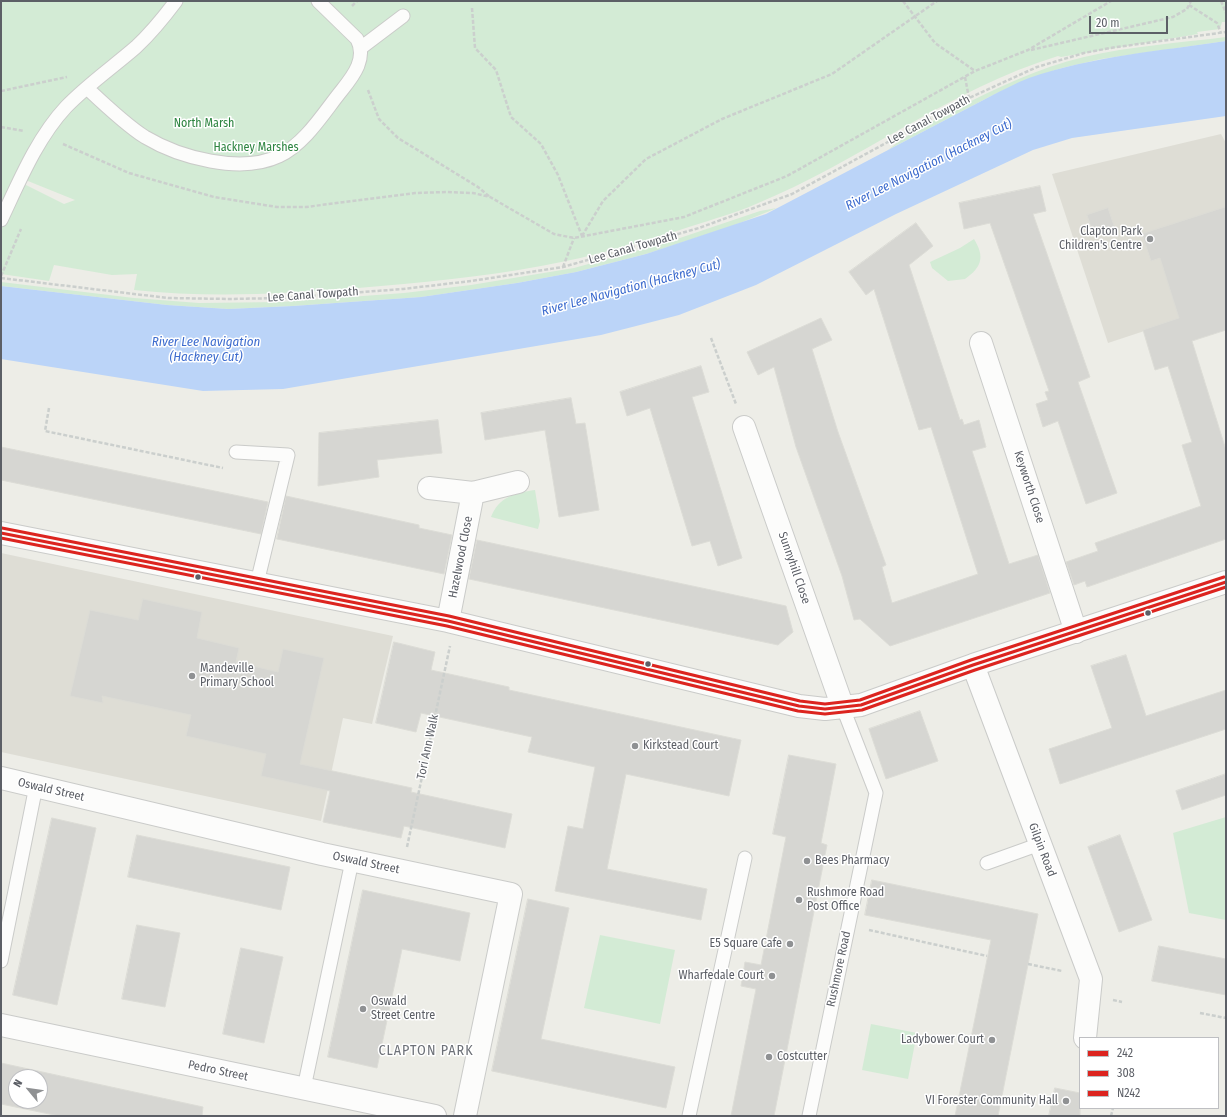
<!DOCTYPE html>
<html>
<head>
<meta charset="utf-8">
<style>
  body { margin:0 }
  #map { position:relative; width:1227px; height:1117px; overflow:hidden; background:#edede7; font-family:"Fira Sans Condensed",sans-serif }
  canvas { display:block }
  .frame { position:absolute; inset:0; border:2px solid #5c5f66; pointer-events:none }
  .legend { position:absolute; left:1079px; top:1037px; width:140px; height:72px; box-sizing:border-box; background:#fff; border:1px solid #bebfc2; margin:0; padding:5px 7px; list-style:none; font-size:12px; color:#5c5f66 }
  .legend li { display:flex; align-items:center; gap:8px; height:20px }
  .legend b { width:20px; border:1px solid #bebfc2 }
  .north { position:absolute; left:8px; top:1069px; width:40px; height:40px; box-sizing:border-box; background:#fff; border:1px solid #bebfc2; border-radius:50%; rotate:299deg; font-size:11px; font-weight:700; line-height:16px; text-align:center; color:#5c5f66 }
  .north::after { content:''; display:block; margin:auto; width:14px; height:18px; background:#8f9193; clip-path:polygon(50% 0,100% 100%,50% 72%,0 100%) }
  .scale { position:absolute; left:1089px; top:16px; width:79px; height:18px; box-sizing:border-box; border:2px solid #5c5f66; border-top:0; padding-left:5px; font-size:12px; line-height:14px; white-space:nowrap; color:#5c5f66; -webkit-text-stroke:3px #fff; paint-order:stroke }
</style>
</head>
<body>
<div id="map">
<canvas width="1227" height="1117"></canvas>
<div class="frame"></div>
<ul class="legend">
<li><b style="height:5px;background:#dc241f"></b>242</li>
<li><b style="height:5px;background:#dc241f"></b>308</li>
<li><b style="height:5px;background:#dc241f"></b>N242</li>
</ul>
<div class="north">N</div>
<div class="scale">20 m</div>
</div>
<script>
const ctx = document.querySelector('canvas').getContext('2d');
ctx.lineJoin = 'round';
function fill(path, color) { ctx.fillStyle = color; ctx.fill(path, 'evenodd'); }
function stroke(path, color, width, dash) { ctx.strokeStyle = color; ctx.lineWidth = width; ctx.lineCap = dash ? 'butt' : 'round'; ctx.setLineDash(dash || []); ctx.stroke(path); }
function label(font, color, halo, rows, align = 'center') {
  ctx.font = font + ' "Fira Sans Condensed",sans-serif'; ctx.lineWidth = 3; ctx.setLineDash([]); ctx.textBaseline = 'middle'; ctx.strokeStyle = halo; ctx.fillStyle = color; for (const [text, x, y, turn = 0] of rows) {
    ctx.save(); ctx.translate(x, y); ctx.rotate((+turn || 0) * Math.PI / 180); ctx.textAlign = isNaN(turn) ? turn : align; if (halo) ctx.strokeText(text, 0, 0); ctx.fillText(text, 0, 0); ctx.restore();
  }
}
const education = new Path2D(`
  M1221,134L1226,143V304L1108,343L1052,174Z
  M1,553L393,636L372,724L343,718L321,821L1,752Z`);
const green = new Path2D(`
  M1,1H1226V22H1222L1220,29L1197,32L1198,34L1061,57L1058,56C950,89 860,161 756,204C736,213 713,219 692,226C643,242 592,257 541,266C481,277 419,283 358,288C283,294 209,298 134,290L137,274L112,275L54,265L49,281L1,274ZM18,177L75,200L64,204L24,184Z
  M1226,37V41L1101,59L1062,68L1028,79L991,96L888,150C908,133 932,122 955,109C997,88 1038,68 1084,57C1131,46 1179,43 1226,37Z
  M777,208L730,227L646,254L576,272L517,283L421,297L293,306L228,309L167,305L1,286V282L134,298L199,303L281,302L404,293L471,285L574,268L668,242L760,211Z
  M974,239C985,257 982,267 965,279L948,281L932,268L930,262L960,248Z
  M535,490L540,521L538,529L491,517C499,497 514,493 535,490Z
  M1226,817V920L1189,913L1173,833Z
  M600,935L675,950L660,1024L584,1008Z
  M871,1024L917,1033L908,1079L862,1070Z`);
const water = new Path2D(`
  M1226,41V116L1072,138L1033,150L896,214L756,285L679,315L601,335L283,389L203,391L1,359V286L167,305L228,309L293,306L421,297L517,283L576,272L646,254L766,214L991,96C1003,90 1016,83 1029,78C1093,56 1160,51 1226,41Z`);
const building = new Path2D(`
  M1040,186L1046,211L1033,214L1090,377L1078,382L1117,493L1086,504L1058,421L1043,427L1036,404L1048,400L1045,392L1049,391L990,223L964,229L959,203Z
  M1226,207V330L1192,341L1226,450V539L1087,587L1085,581L1074,585L1066,562L1098,551L1095,543L1201,506L1182,445L1192,442L1168,366L1155,370L1143,330L1179,318L1160,258L1151,261L1142,234Z
  M1108,208L1115,229L1094,236L1087,215Z
  M916,223L933,246L909,265L960,420L962,419L964,425L979,420L986,447L972,451L1009,564L1038,555L1050,593L890,646L860,619L854,620L842,576L796,447L774,367L758,375L747,352L821,318L832,340L812,349L838,432L886,565L882,567L892,603L978,574L931,427L919,430L874,289L866,295L849,272Z
  M701,366L709,392L692,397L742,558L718,566L710,541L692,546L650,408L627,416L620,392Z
  M571,398L576,424L585,423L599,510L559,517L545,430L485,440L481,413Z
  M438,420L442,453L377,460L379,477L318,486L319,433Z
  M1,447L268,502L261,534L1,480Z
  M286,496L419,525V528L452,535L444,574L277,539Z
  M477,540L786,606L793,632L778,645L469,579Z
  M143,599L202,612L197,638L239,648L236,662L278,672L283,649L324,658L300,764L412,788L411,792L512,814L505,848L404,826L401,838L323,822L330,791L261,776L266,754L186,736L191,715L102,696L103,703L70,696L90,610L138,620Z
  M394,642L435,652L431,670L509,687V690L741,740L729,796L626,774L607,869L707,889L701,920L555,891L568,826L583,829L595,767L528,752L532,737L421,713L416,732L376,723Z
  M1126,655L1146,716L1226,690V729L1060,784L1049,749L1112,728L1091,666Z
  M920,711L938,761L886,779L869,729Z
  M789,755L836,764L821,843L827,845L774,1116H731L756,989L741,986L745,962L761,965L786,837L773,834Z
  M1226,774V795L1182,810L1176,791Z
  M52,818L96,828L57,1005L13,995Z
  M137,835L290,867L281,910L128,877Z
  M1120,835L1152,920L1119,932L1088,847Z
  M872,880L1038,914L998,1116H955L991,940L865,915Z
  M363,890L470,913L460,961L402,949L377,1068L328,1057Z
  M528,899L569,908L541,1039L675,1067L666,1108L492,1071Z
  M137,925L180,933L165,1007L122,999Z
  M1159,946L1226,959V995L1152,981Z
  M241,948L283,957L264,1043L223,1034Z
  M1,1063L203,1107L202,1116H59L1,1104ZM16,1077H40V1101H16Z
  M1055,1088L1080,1093V1116H1049Z`);
const path = new Path2D(`
  M903,1L935,43L975,71
  M1221,1L1226,13
  M1189,5L1217,23L1221,33
  M352,6L357,1
  M472,8L475,48L496,70L511,117L541,144L558,175L582,236
  M1031,50L1173,17L1187,9L1191,1
  M965,77L969,98
  M368,90L379,119L398,138L478,187L490,197
  M1,91L67,77
  M1,127L24,131
  M63,144L129,173L214,197L277,207H306L415,193L446,192L473,193L490,197L554,234L574,238L684,217L787,176L975,71L1028,50L1111,1
  M582,236L603,201L646,159L722,119L832,74L937,1
  M563,267L574,238
  M1,276L21,229
  M1,278L168,298L230,299L281,298L403,289L471,281L563,267L699,228L792,194L969,98L1037,67L1084,53L1110,48L1226,32
  M711,338L736,404
  M49,408L45,431L223,468
  M407,847L450,646
  M869,930L987,956
  M1028,964L1062,971
  M1113,1000L1122,1002
  M1200,1013L1226,1018
  M1111,1116L1113,1108`);
const service = new Path2D(`
  M362,47L403,16
  M87,88C104,104 126,125 145,137C180,158 241,174 279,156C306,143 324,112 342,90C354,75 367,58 357,39L318,1
  M1,220C19,182 37,138 66,107C87,85 113,67 136,47C151,33 164,17 176,1
  M236,452L288,455L257,583
  M987,863L1040,844
  M1,961L36,786
  M304,1088L352,861
  M689,1116L745,858
  M809,1116L876,793L843,708`);
const minor = new Path2D(`
  M981,343L1076,632
  M744,427L843,708
  M429,488L473,493L518,482
  M1,533L448,621L799,706L825,709L861,705L973,665L1226,582
  M448,621L473,493
  M973,665L1091,979L1085,1038
  M1,778L322,854L511,894L465,1116
  M1,1025L435,1116`);
const bus1 = new Path2D(`
  M1,533L448,621L799,706L825,709L861,705L973,665L1226,582`);
const bus2 = new Path2D(`
  M1,538L447,626L798,711L825,714L862,710L975,670L1226,587`);
const bus3 = new Path2D(`
  M2,528L449,616L800,701L825,704L860,700L971,660L1224,577`);
const markers = [
  [1150,239,4,"#8f9193"],
  [198,577,3.5,"#5c5f66"],
  [1148,613,3.5,"#5c5f66"],
  [648,664,3.5,"#5c5f66"],
  [192,676,4,"#8f9193"],
  [635,746,4,"#8f9193"],
  [807,861,4,"#8f9193"],
  [799,900,4,"#8f9193"],
  [790,944,4,"#8f9193"],
  [772,976,4,"#8f9193"],
  [363,1009,4,"#8f9193"],
  [992,1040,4,"#8f9193"],
  [769,1057,4,"#8f9193"],
  [1066,1101,4,"#8f9193"]
];
const streetNames = [
  ["Lee Canal Towpath",929,120,-28],
  ["Lee Canal Towpath",633,248,-16],
  ["Lee Canal Towpath",313,295,-4],
  ["Keyworth Close",1029,487,72],
  ["Hazelwood Close",461,557,-79],
  ["Sunnyhill Close",794,568,71],
  ["Tori Ann Walk",428,747,-78],
  ["Oswald Street",51,790,13],
  ["Gilpin Road",1042,850,69],
  ["Oswald Street",366,863,12],
  ["Rushmore Road",839,969,-78],
  ["Pedro Street",218,1071,12]
];
const parkNames = [
  ["North Marsh",204,124],
  ["Hackney Marshes",256,148]
];
const poiNames = [
  ["Clapton Park",1142,232,"right"],
  ["Children's Centre",1142,246,"right"],
  ["Mandeville",200,669],
  ["Primary School",200,683],
  ["Kirkstead Court",643,746],
  ["Bees Pharmacy",815,861],
  ["Rushmore Road",807,893],
  ["Post Office",807,907],
  ["E5 Square Cafe",782,944,"right"],
  ["Wharfedale Court",764,976,"right"],
  ["Oswald",371,1002],
  ["Street Centre",371,1016],
  ["Ladybower Court",984,1040,"right"],
  ["Costcutter",777,1057],
  ["VI Forester Community Hall",1058,1101,"right"]
];
const waterNames = [
  ["River Lee Navigation (Hackney Cut)",929,165,-27],
  ["River Lee Navigation (Hackney Cut)",631,288,-15],
  ["River Lee Navigation",206,342],
  ["(Hackney Cut)",206,357]
];
const quarterNames = [
  ["CLAPTON PARK",426,1051]
];
fill(education, '#deddd5');
fill(green, '#d3ebd5');
fill(water, '#bbd4f8');
fill(building, '#d6d6d2');
stroke(building, '#dcdcd6', 1);
stroke(service, '#cacbc9', 15);
stroke(minor, '#cacbc9', 24);
stroke(path, '#cbcfcd', 2.5, [4, 2]);
stroke(service, '#fcfcfb', 13);
stroke(minor, '#fcfcfb', 22);
stroke(bus1, '#dc241f', 3);
stroke(bus2, '#dc241f', 3);
stroke(bus3, '#dc241f', 3);
for (const [x, y, r, color] of markers) { const dot = new Path2D(); dot.arc(x, y, r, 0, 2 * Math.PI); ctx.fillStyle = color; ctx.fill(dot); stroke(dot, '#fff', 1.5); }
label('12px', '#5c5f66', '#fff', streetNames);
label('12px', '#2d8440', '#fff', parkNames);
label('12px', '#5c5f66', '#fff', poiNames, 'left');
label('italic 13px', '#3c6bce', '#fff', waterNames);
ctx.letterSpacing = '1px';
label('14px', '#6d7178', '#fff', quarterNames);
ctx.letterSpacing = '0px';
</script>
</body>
</html>
